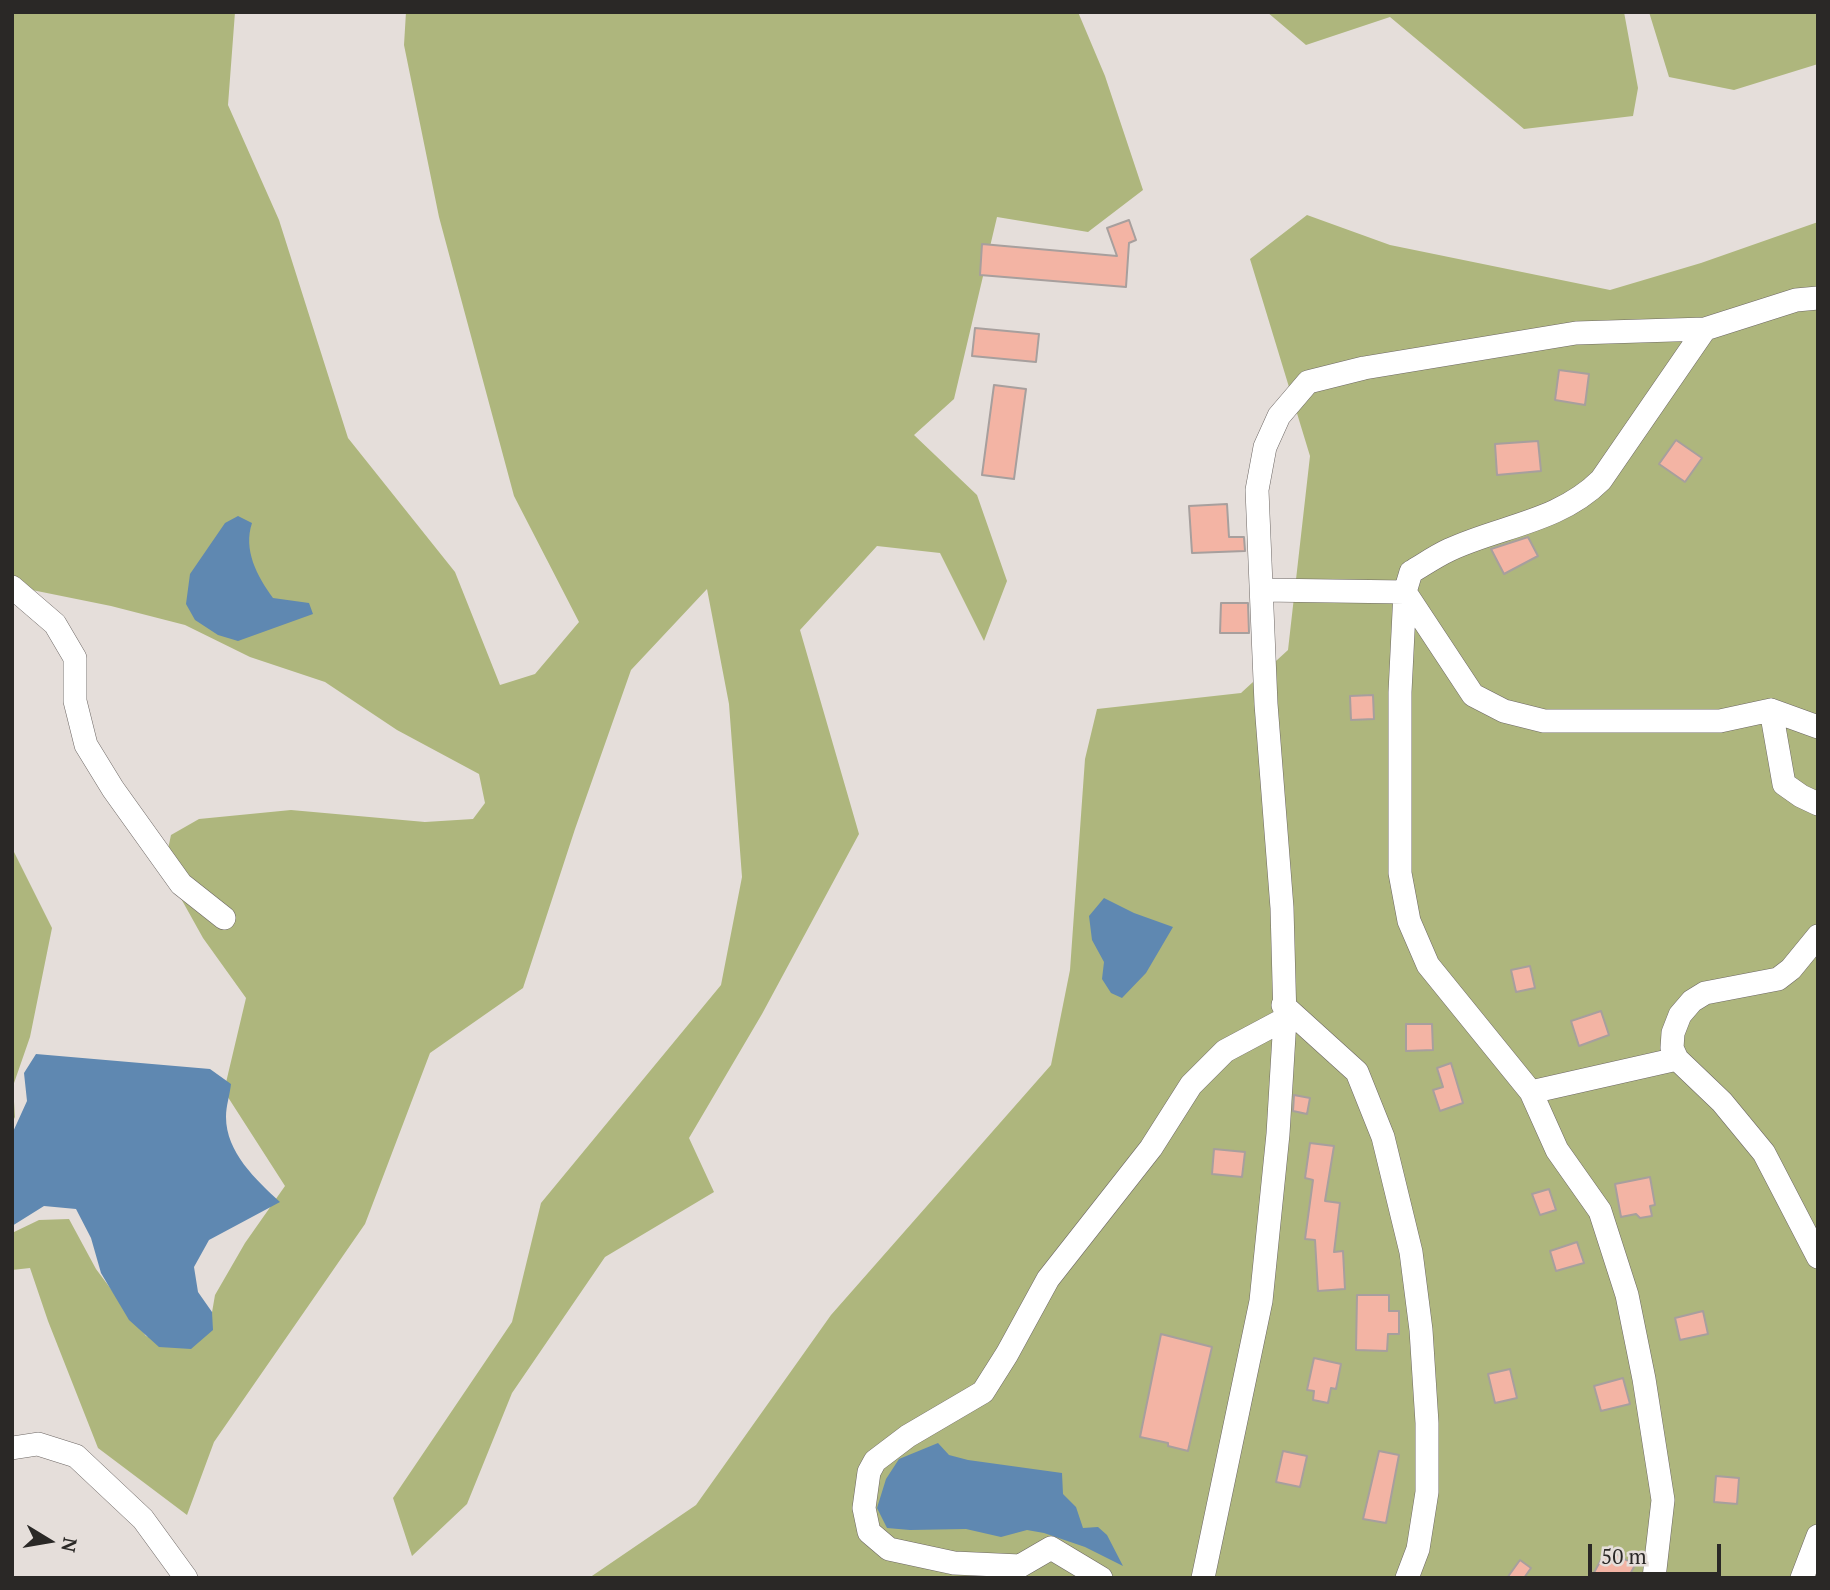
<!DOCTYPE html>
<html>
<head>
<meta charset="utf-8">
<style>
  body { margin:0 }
  #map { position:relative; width:1830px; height:1590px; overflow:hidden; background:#e5deda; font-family:"PT Serif",serif }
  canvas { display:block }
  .frame { position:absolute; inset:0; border:14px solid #2a2826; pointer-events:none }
  .north { position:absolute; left:14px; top:1506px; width:70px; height:70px; -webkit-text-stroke:5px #e5deda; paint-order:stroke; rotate:101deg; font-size:19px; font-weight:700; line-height:28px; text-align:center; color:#2a2826 }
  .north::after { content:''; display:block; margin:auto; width:24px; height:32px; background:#2a2826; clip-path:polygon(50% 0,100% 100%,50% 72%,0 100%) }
  .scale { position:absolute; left:1588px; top:1544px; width:133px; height:32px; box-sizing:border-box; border:4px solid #2a2826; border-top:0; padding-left:9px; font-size:21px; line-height:24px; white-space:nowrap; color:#2a2826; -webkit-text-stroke:5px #e5deda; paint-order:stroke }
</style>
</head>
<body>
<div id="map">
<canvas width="1830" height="1590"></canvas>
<div class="frame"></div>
<div class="north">N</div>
<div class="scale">50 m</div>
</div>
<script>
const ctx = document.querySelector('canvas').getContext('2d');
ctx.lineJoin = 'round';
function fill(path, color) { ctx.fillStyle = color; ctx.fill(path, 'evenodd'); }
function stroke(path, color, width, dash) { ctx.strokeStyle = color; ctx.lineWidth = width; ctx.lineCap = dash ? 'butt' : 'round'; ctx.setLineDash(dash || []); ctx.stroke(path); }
const forest = new Path2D(`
  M12,12H235L228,105L279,220L348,438L455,572L500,685L535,674L579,622L514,496L439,217L404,45L406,12H1078L1105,76L1143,190L1088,232L997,217L954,399L914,435L977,495L1007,581L984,641L940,553L877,546L800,630L859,834L762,1014L689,1138L714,1192L605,1257L512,1393L467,1504L412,1556L393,1498L512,1322L541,1203L721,985L742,877L729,704L707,589L631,670L575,829L523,988L430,1053L365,1224L214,1442L187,1515L98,1448L48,1321L30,1268L12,1270V1233L39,1220L69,1219L96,1269L146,1336L186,1348L209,1330L215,1295L245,1243L285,1186L224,1091L246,998L203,938L164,868L171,835L199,819L291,810L425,822L473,819L485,803L479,774L397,730L325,682L250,657L185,625L111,606L32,590L12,594Z
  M1267,12H1624L1638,88L1633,116L1524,129L1390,17L1306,45Z
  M1649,12H1818V64L1734,90L1669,77Z
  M1307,215L1390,245L1610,290L1701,263L1818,222V1578H589L696,1505L831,1315L1051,1065L1070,970L1085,759L1097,709L1241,693L1288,650L1310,456L1250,259Z
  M12,848L52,928L30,1037L13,1086L15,1117L12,1123Z`);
const water = new Path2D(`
  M238,516L252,523C243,550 257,576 273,598L309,603L313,614L238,641L218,635L195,620L186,604L190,574L225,523Z
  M1104,898L1134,913L1173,927L1146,973L1122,998L1111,993L1102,979L1104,962L1092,940L1089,916Z
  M36,1054L210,1069L231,1084C230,1094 226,1106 226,1117C226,1152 256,1180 280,1202L209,1240L194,1267L198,1292L212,1312L213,1330L191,1349L159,1347L129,1320L101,1273L91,1238L76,1209L44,1206L12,1226V1134L27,1101L24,1073Z
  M938,1443L949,1455L968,1460L1062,1473L1063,1494L1076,1507L1083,1528L1098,1527L1107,1535L1123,1566L1085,1547L1044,1533L1027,1530L1001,1537L966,1529L910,1530L887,1528L877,1508L886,1479L899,1459Z`);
const building = new Path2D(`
  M1129,220L1136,240L1129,243L1126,287L980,275L982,244L1117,256L1107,228Z
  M975,328L1039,334L1036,362L972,356Z
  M1559,370L1589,374L1585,405L1555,400Z
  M994,385L1026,389L1014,479L982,475Z
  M1676,440L1702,458L1685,482L1659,464Z
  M1538,441L1541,471L1497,475L1495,444Z
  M1227,504L1229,537H1244L1245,551L1192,553L1189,506Z
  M1528,537L1538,556L1504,574L1491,549Z
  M1221,603H1248L1249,633H1220Z
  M1373,695L1374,719L1351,720L1350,696Z
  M1530,966L1535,988L1516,992L1511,970Z
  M1601,1011L1609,1035L1579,1046L1571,1021Z
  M1406,1024H1432L1433,1050L1406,1051Z
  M1451,1063L1463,1103L1440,1111L1433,1090L1443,1087L1437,1068Z
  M1294,1095L1310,1098L1307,1114L1293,1111Z
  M1310,1143L1334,1146L1325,1201L1340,1203L1334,1252L1343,1251L1345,1289L1318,1291L1315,1240L1305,1239L1313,1180L1305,1178Z
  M1214,1149L1245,1152L1242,1177L1212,1174Z
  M1650,1177L1655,1205L1650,1206L1652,1216L1640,1218L1636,1214L1621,1217L1615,1184Z
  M1549,1189L1556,1210L1540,1215L1532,1194Z
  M1577,1242L1584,1263L1556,1271L1550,1251Z
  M1357,1295H1389V1311H1399V1334H1388L1387,1351L1356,1350Z
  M1703,1311L1708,1334L1680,1340L1675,1318Z
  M1161,1334L1212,1347L1188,1451L1168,1446V1443L1140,1437Z
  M1314,1358L1341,1364L1336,1389L1331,1388L1328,1403L1313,1400L1314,1391L1307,1390Z
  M1510,1369L1517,1398L1495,1403L1488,1374Z
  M1623,1378L1630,1404L1601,1411L1594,1386Z
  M1283,1451L1307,1456L1300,1487L1276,1482Z
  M1379,1451L1399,1455L1386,1523L1363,1519Z
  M1716,1476L1739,1478L1737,1504L1714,1502Z
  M1607,1549L1635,1565L1628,1578H1591Z
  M1520,1560L1531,1568L1524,1578H1507Z`);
const minor = new Path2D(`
  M12,587L55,624L75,658V701L86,745L113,789L181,884L224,918
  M1262,590L1405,592
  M1405,592L1473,695L1504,711L1544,721H1720L1771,710L1818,727
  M1771,710L1784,784L1801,796L1818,804
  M1818,936L1791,969L1778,979L1705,993L1692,1001L1680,1015L1673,1033L1672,1048L1677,1059L1722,1102L1764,1153L1818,1257
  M1283,1005L1357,1072L1383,1137L1411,1252L1421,1330L1427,1423V1492L1418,1549L1407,1578
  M1531,1092L1677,1059
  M12,1448L38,1444L76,1456L143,1519L186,1578
  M1101,1578L1051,1548L1020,1566L954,1563L889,1549L869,1532L864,1508L869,1472L875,1461L908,1436L983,1392L1007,1354L1048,1279L1151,1148L1191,1085L1225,1051L1285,1019
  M1203,1578L1261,1301L1278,1134L1285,1019L1282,908L1266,704L1257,490L1265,447L1279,416L1308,382L1364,368L1576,333L1705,329L1796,300L1818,298
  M1654,1578L1663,1500L1644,1379L1627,1295L1600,1211L1557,1150L1531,1092L1428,965L1409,921L1400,873V692L1405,592L1411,572C1423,565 1436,556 1449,550C1500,526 1559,522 1601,480L1705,329
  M1802,1578L1818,1536`);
fill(forest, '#aeb67d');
fill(water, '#5f88b1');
fill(building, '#f3b4a4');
stroke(building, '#a79f9d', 2);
stroke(minor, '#6e6865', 24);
stroke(minor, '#fff', 23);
</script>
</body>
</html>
